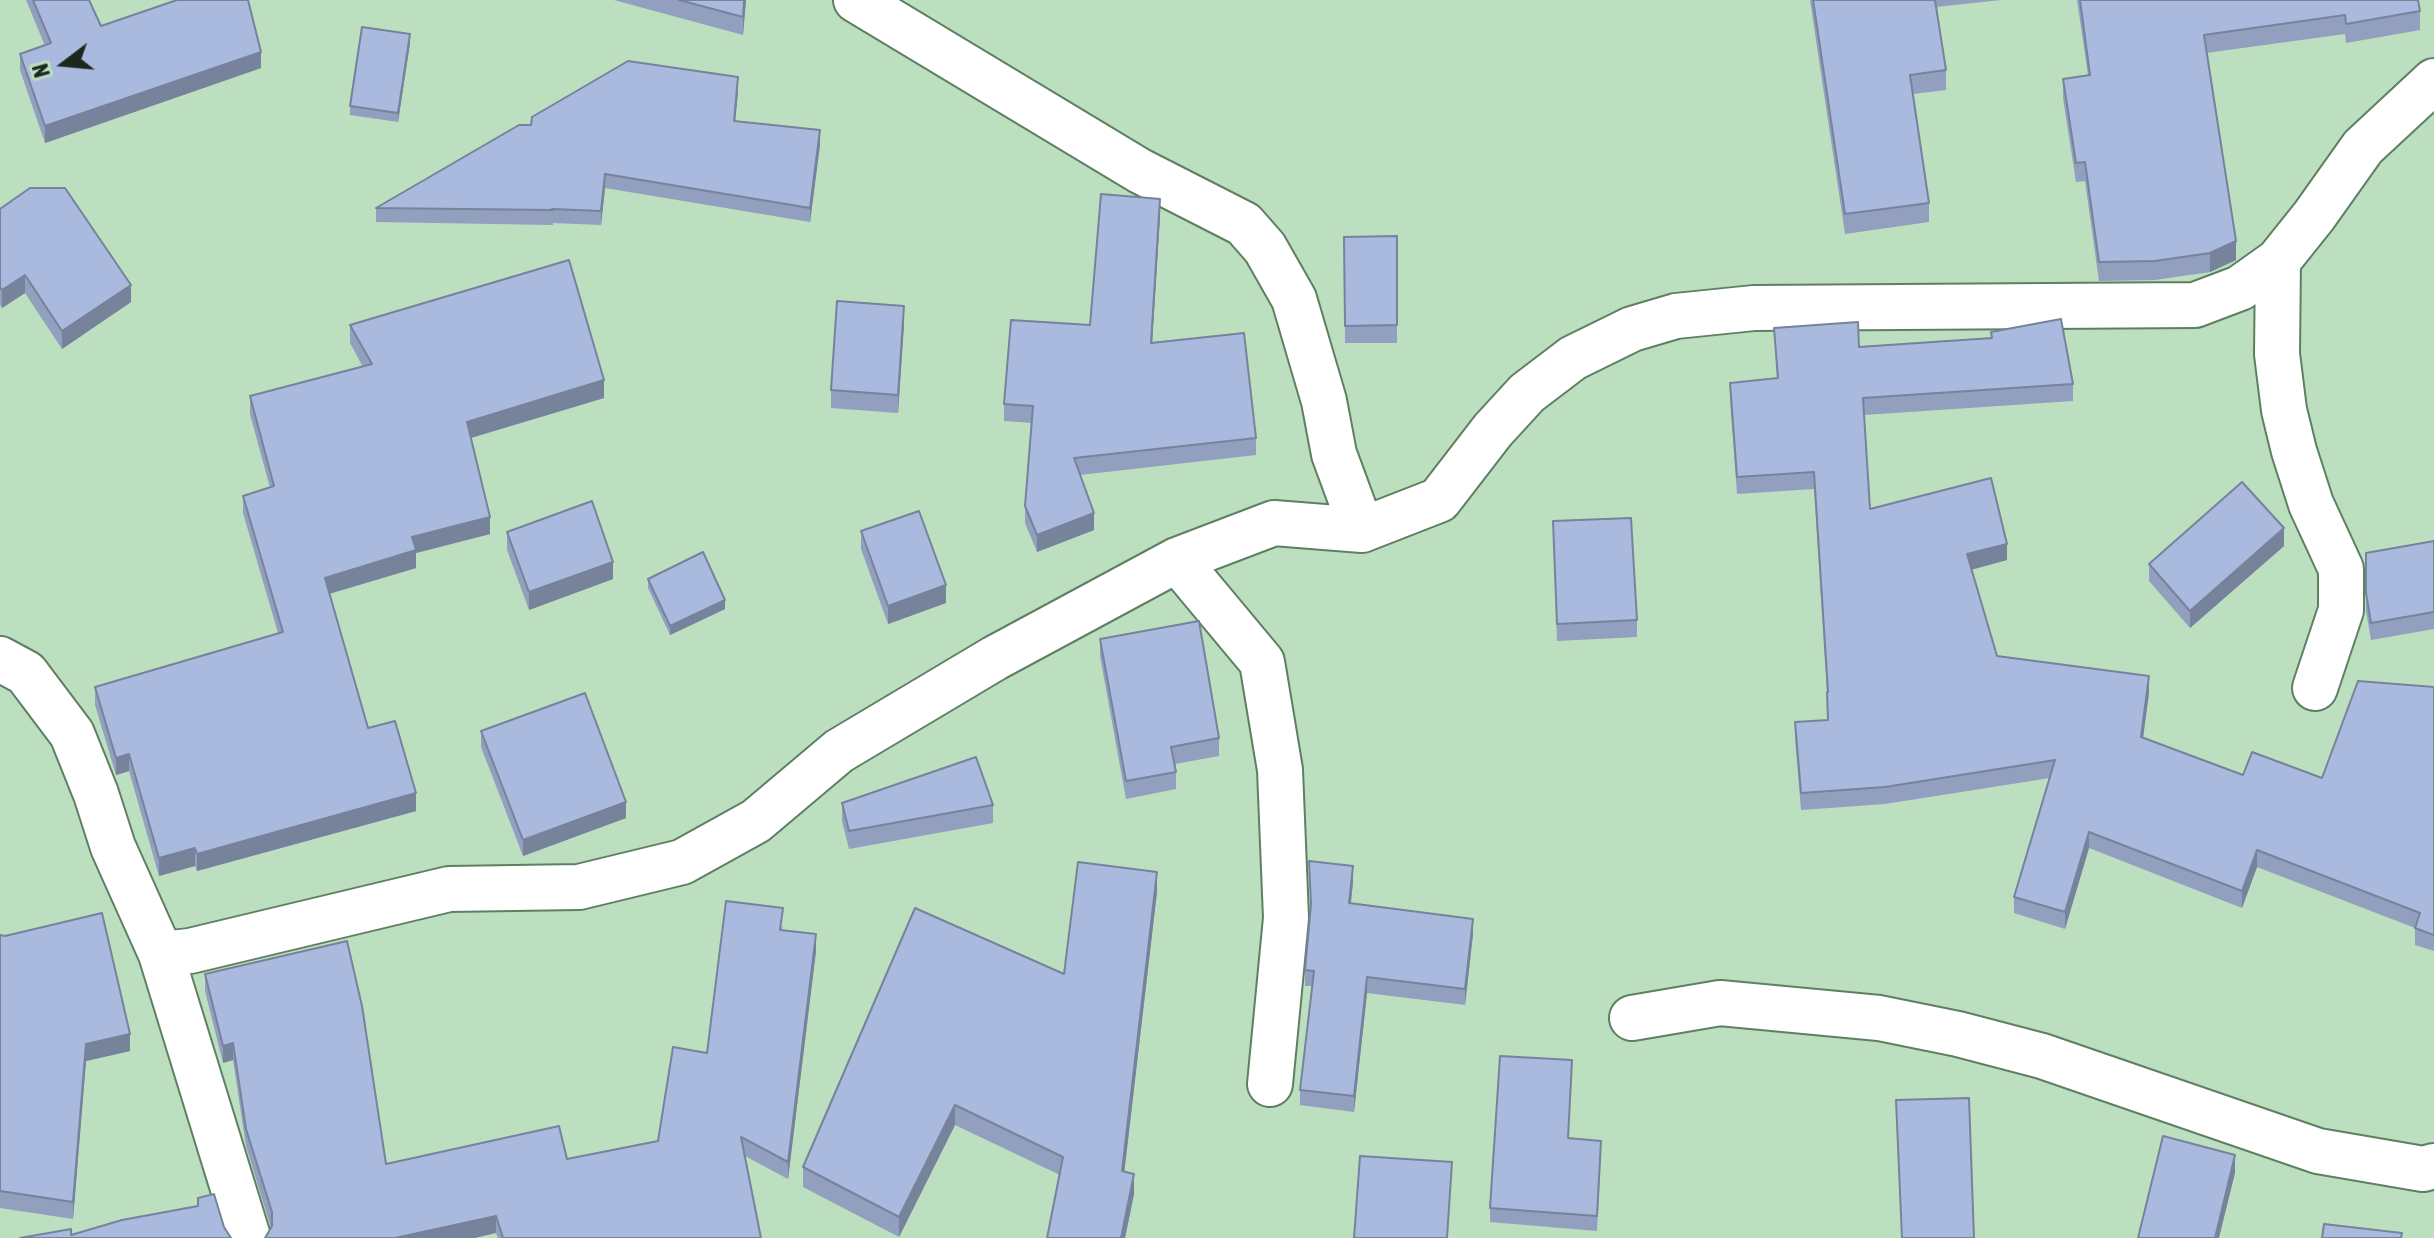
<!DOCTYPE html>
<html>
<head>
<meta charset="utf-8">
<style>
  body { margin:0 }
  #map { position:relative; width:2434px; height:1238px; overflow:hidden; background:#bcdfc0; font-family:"Asap Condensed",sans-serif }
  canvas { display:block }
  .north { position:absolute; left:24px; top:24px; width:80px; height:80px; -webkit-text-stroke:6px #bcdfc0; paint-order:stroke; rotate:254deg; font-size:22px; font-weight:700; line-height:32px; text-align:center; color:#1b281d }
  .north::after { content:''; display:block; margin:auto; width:28px; height:36px; background:#1b281d; clip-path:polygon(50% 0,100% 100%,50% 72%,0 100%) }
</style>
</head>
<body>
<div id="map">
<canvas width="2434" height="1238"></canvas>
<div class="north">N</div>
</div>
<script>
const ctx = document.querySelector('canvas').getContext('2d');
ctx.lineJoin = 'round';
function stroke(path, color, width, dash) { ctx.strokeStyle = color; ctx.lineWidth = width; ctx.lineCap = dash ? 'butt' : 'round'; ctx.setLineDash(dash || []); ctx.stroke(path); }
function fill(path, color) { ctx.fillStyle = color; ctx.fill(path, 'evenodd'); }
const street = new Path2D(`
  M856,0L1140,171L1244,224L1265,248L1294,299L1324,401L1334,454L1362,530
  M2278,261L2277,354L2284,410L2294,451L2311,504L2341,569V610L2315,688
  M1177,560L1262,662L1280,770L1286,918L1270,1084
  M0,659L26,673L72,734L96,794L113,847L161,954L190,951L449,889L579,887L682,862L756,821L839,751L995,658L1177,560L1274,523L1362,530L1439,500L1493,430L1527,393L1573,358L1632,329L1676,316L1754,308L2195,305L2240,288L2278,261L2314,216L2363,147L2434,81
  M161,954L248,1237
  M1632,1018L1720,1003L1879,1018L1958,1034L2042,1056L2318,1151L2423,1169L2434,1166`);
const wall = new Path2D(`
  M26,0H89L101,26L261,68L45,143L20,70V54L45,46Z
  M614,0H746L743,35Z
  M1810,0H2001L1936,7L1946,70V90L1913,94L1929,203V222L1845,234Z
  M2077,0H2418L2420,11V30L2346,43L2345,34L2206,53L2236,260L2210,272L2155,280L2099,281L2085,181L2076,182L2063,98V79L2088,75Z
  M410,43L398,122L350,115V106Z
  M738,91L735,121L820,145L810,222L605,188L601,225L553,223V225L376,222V208Z
  M0,209L131,302L62,349L25,293L2,308L0,305Z
  M1160,216L1152,343L1256,438V455L1080,475L1094,530L1037,552L1025,523V506L1032,423L1004,421V404L1090,325Z
  M1397,236V343H1345L1344,237Z
  M904,324L898,413L831,408V390Z
  M350,325L604,398L471,438L490,534L416,553V568L329,594L368,728L416,811L197,871L195,866L159,876L129,771L116,775L95,705V687L278,633L243,513V496L270,488L250,414V396L363,367L350,343Z
  M1774,328L1859,347L1991,338V332L2073,384V401L1864,415L1870,509L2007,560L1972,569L1997,656L2149,693L2143,737L2243,775L2322,778L2434,687V951L2415,945V928L2257,867L2242,908L2089,848L2065,929L2014,913V897L2050,778L1885,804L1801,810L1795,738V722L1827,720V692L1814,489L1737,494L1730,399V383L1777,379Z
  M1553,521L1637,620V637L1557,641Z
  M861,531L946,603L888,624L861,549Z
  M507,532L613,579L529,610L507,550Z
  M2434,541V629L2371,640L2366,611V553Z
  M2284,546L2190,628L2149,581V564Z
  M648,579L725,609L670,635L648,588Z
  M1100,639L1219,738V756L1175,764L1176,772V789L1126,799L1100,656Z
  M481,731L626,818L523,856L481,747Z
  M842,803L993,805V823L849,849L842,821Z
  M1353,882L1351,903L1473,934L1465,1005L1367,993L1354,1112L1300,1105V1090L1312,986H1305V970Z
  M1157,892L1124,1172L1134,1194L1125,1238H1047L1060,1175L955,1125L899,1237L803,1187V1167L1064,974Z
  M783,925L782,930L816,951L788,1179L745,1156L761,1238H498L496,1233L271,1228L246,1146L233,1060L223,1063L205,991V974L386,1164L567,1159L658,1141L707,1053Z
  M0,935L130,1051L86,1061L73,1219L0,1208Z
  M1572,1075L1568,1139L1601,1155L1597,1231L1490,1222V1208Z
  M1896,1100L1974,1238H1902Z`);
const shadedWall = new Path2D(`
  M744,0H746L743,35V17Z
  M410,34V43L398,122V113Z
  M261,52V68L45,143V126Z
  M738,77V91L734,135V121Z
  M820,130V145L810,222V208Z
  M605,174V188L601,225V211Z
  M1160,199V216L1151,360V343Z
  M2236,241V260L2210,272V253Z
  M25,275V293L2,308V290Z
  M131,285V302L62,349V331Z
  M904,306V324L898,413V395Z
  M604,380V398L467,439V422Z
  M1094,513V530L1037,552V535Z
  M490,517V534L416,553V568L325,595V578L412,537Z
  M2284,528V546L2190,628V611Z
  M2007,544V560L1967,571V554Z
  M613,562V579L529,610V592Z
  M946,585V603L888,624V606Z
  M725,600V609L670,635V626Z
  M2149,676V693L2141,753V737Z
  M129,754V771L116,775V758Z
  M416,793V811L197,871V854Z
  M626,802V818L523,856V840Z
  M2089,832V848L2065,929V912Z
  M195,848V866L159,876V858Z
  M2257,850V867L2242,908V891Z
  M1353,866V882L1349,919V903Z
  M1157,872V892L1122,1192V1171Z
  M1473,919V934L1465,1005V989Z
  M816,934V951L788,1179V1162Z
  M1367,977V993L1354,1112V1096Z
  M130,1034V1051L86,1061L73,1219V1202L86,1044Z
  M233,1043V1060L223,1063V1046Z
  M955,1105V1125L899,1237V1217Z
  M2235,1155V1173L2219,1238H2215Z
  M1134,1174V1194L1125,1238H1121Z
  M496,1216V1233L475,1238H395Z`);
const building = new Path2D(`
  M33,0H89L101,26L177,0H248L261,52L45,126L20,54L51,43Z
  M679,0H744L743,17Z
  M1813,0H1935L1946,70L1910,75L1929,203L1845,214Z
  M2080,0H2418L2420,11L2346,24L2345,15L2204,35L2236,241L2210,253L2155,261L2099,262L2085,162L2076,163L2063,79L2090,75Z
  M362,27L410,34L398,113L350,106Z
  M628,61L738,77L734,121L820,130L810,208L605,174L601,211L552,209L553,210L376,208L519,125H531L532,117Z
  M30,188H65L131,285L62,331L25,275L2,290L0,287V209Z
  M1101,194L1160,199L1151,343L1244,333L1256,438L1074,458L1094,513L1037,535L1025,506L1033,406L1004,404L1011,320L1090,325Z
  M1397,236V325L1345,326L1344,237Z
  M569,260L604,380L467,422L490,517L412,537L416,550L325,578L368,728L395,721L416,793L197,854L195,848L159,858L129,754L116,758L95,687L283,632L243,496L274,486L250,396L372,364L350,325Z
  M837,301L904,306L898,395L831,390Z
  M2061,319L2073,384L1863,398L1870,509L1991,478L2007,544L1967,554L1997,656L2149,676L2141,737L2243,775L2252,752L2322,778L2358,681L2434,687V935L2415,928L2420,913L2257,850L2242,891L2089,832L2065,912L2014,897L2055,760L1885,787L1801,793L1795,722L1828,720L1827,692H1828L1814,472L1737,477L1730,383L1778,378L1774,328L1858,322L1859,347L1992,338L1991,332Z
  M2242,482L2284,528L2190,611L2149,564Z
  M592,501L613,562L529,592L507,532Z
  M919,511L946,585L888,606L861,531Z
  M1631,518L1637,620L1557,624L1553,521Z
  M2434,541V612L2371,623L2366,593V553Z
  M703,552L725,600L670,626L648,579Z
  M1199,621L1219,738L1171,747L1176,772L1126,781L1100,639Z
  M585,693L626,802L523,840L481,731Z
  M976,757L993,805L849,831L842,803Z
  M1309,861L1353,866L1349,903L1473,919L1465,989L1367,977L1354,1096L1300,1090L1314,971L1305,970L1311,904Z
  M1078,862L1157,872L1122,1171L1134,1174L1121,1238H1047L1063,1157L955,1105L899,1217L803,1167L915,908L1064,974Z
  M726,901L783,908L780,930L816,934L788,1162L741,1137L761,1238H503L496,1216L395,1238H265L272,1226V1212L246,1129L233,1043L223,1046L205,974L347,941L362,1006L386,1164L559,1126L567,1159L658,1141L673,1047L707,1053Z
  M102,913L130,1034L86,1044L73,1202L0,1191V935L5,936Z
  M1500,1056L1572,1060L1568,1138L1601,1141L1597,1216L1490,1208Z
  M1969,1098L1974,1238H1902L1896,1100Z
  M2163,1136L2235,1155L2215,1238H2138Z
  M1360,1156L1452,1162L1447,1238H1354Z
  M214,1194L224,1227L231,1238H20L71,1229V1235L122,1220L198,1206V1198Z
  M2324,1224L2402,1233L2401,1238H2322Z`);
stroke(street, '#5f7f63', 48);
stroke(street, '#fff', 44);
fill(wall, '#929fbf');
fill(shadedWall, '#77829b');
fill(building, '#aab9de');
stroke(building, '#77829b', 2);
</script>
</body>
</html>
